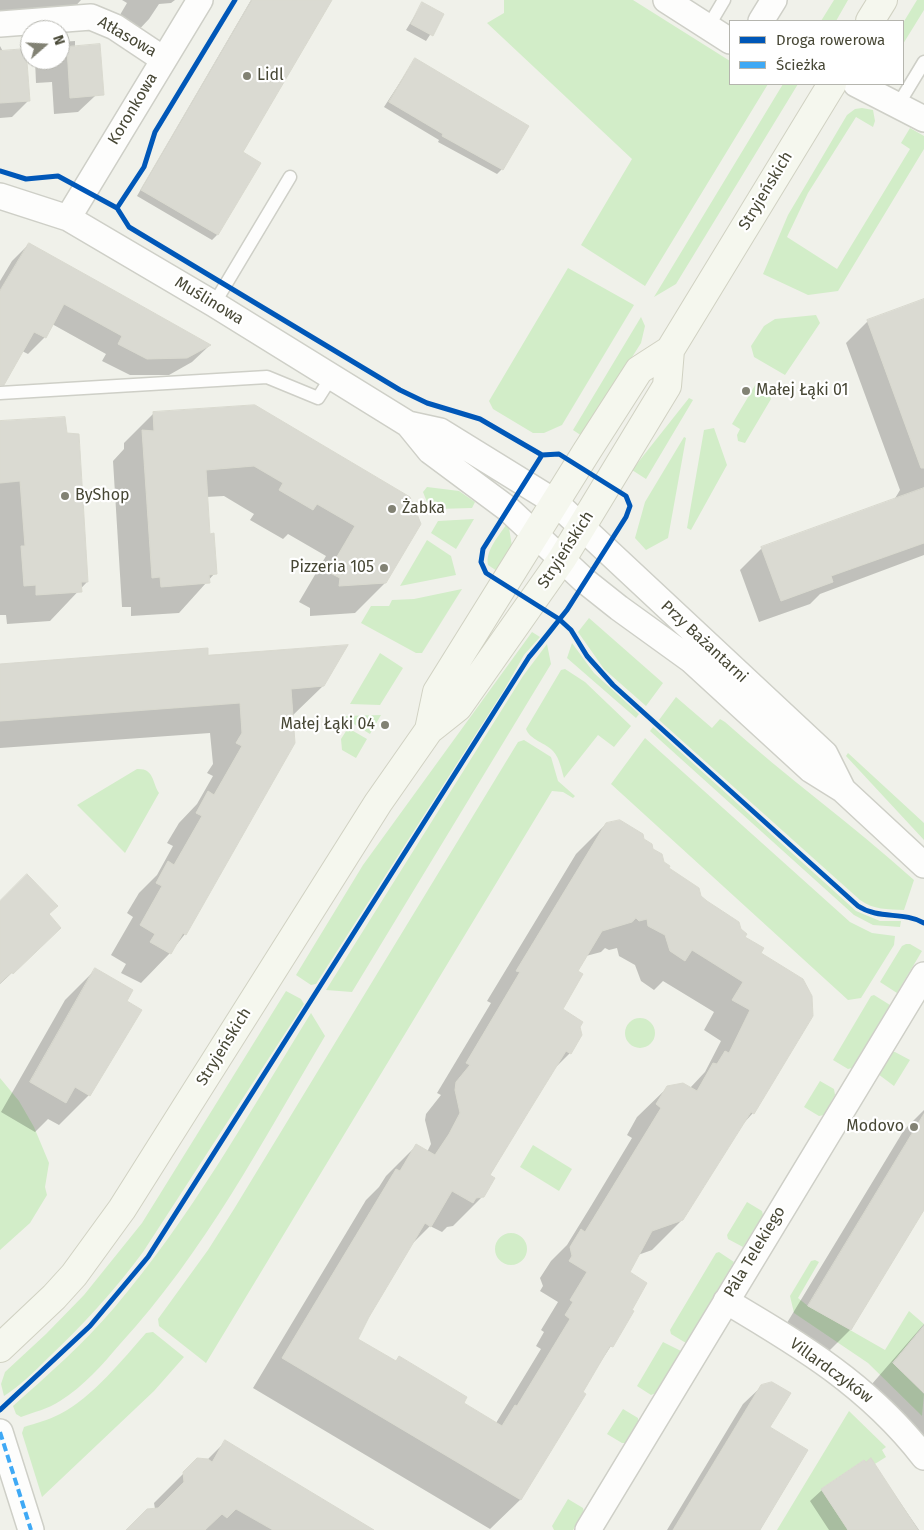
<!DOCTYPE html>
<html>
<head>
<meta charset="utf-8">
<style>
  body { margin:0 }
  #map { position:relative; width:924px; height:1530px; overflow:hidden; background:#f0f1ea; font-family:"Fira Sans",sans-serif }
  canvas { display:block }
  .legend { position:absolute; left:729px; top:20px; width:175px; height:65px; box-sizing:border-box; background:#fff; border:1px solid #b5b5ae; margin:0; padding:6px 9px; list-style:none; font-size:15px; color:#474735 }
  .legend li { display:flex; align-items:center; gap:10px; height:25px }
  .legend b { width:25px; border:1px solid #b5b5ae }
  .north { position:absolute; left:20px; top:20px; width:50px; height:50px; box-sizing:border-box; background:#fff; border:1px solid #b5b5ae; border-radius:50%; rotate:71deg; font-size:14px; font-weight:700; line-height:20px; text-align:center; color:#474735 }
  .north::after { content:''; display:block; margin:auto; width:18px; height:22px; background:#828274; clip-path:polygon(50% 0,100% 100%,50% 72%,0 100%) }
</style>
</head>
<body>
<div id="map">
<canvas width="924" height="1530"></canvas>
<ul class="legend">
<li><b style="height:6px;background:#0057b8"></b>Droga rowerowa</li>
<li><b style="height:6px;background:#3fa9f5"></b>Ścieżka</li>
</ul>
<div class="north">N</div>
</div>
<script>
const ctx = document.querySelector('canvas').getContext('2d');
ctx.lineJoin = 'round';
function fill(path, color) { ctx.fillStyle = color; ctx.fill(path, 'evenodd'); }
function stroke(path, color, width, dash) { ctx.strokeStyle = color; ctx.lineWidth = width; ctx.lineCap = dash ? 'butt' : 'round'; ctx.setLineDash(dash || []); ctx.stroke(path); }
function label(font, color, halo, rows, align = 'center') {
  ctx.font = font + ' "Fira Sans",sans-serif'; ctx.lineWidth = 4.5; ctx.setLineDash([]); ctx.textBaseline = 'middle'; ctx.strokeStyle = halo; ctx.fillStyle = color; for (const [text, x, y, turn = 0] of rows) {
    ctx.save(); ctx.translate(x, y); ctx.rotate((+turn || 0) * Math.PI / 180); ctx.textAlign = isNaN(turn) ? turn : align; if (halo) ctx.strokeText(text, 0, 0); ctx.fillText(text, 0, 0); ctx.restore();
  }
}
const green = new Path2D(`
  M504,0H633L730,61V84H768L645,286L581,245L632,159L487,23L504,13Z
  M834,0H848L836,21H821Z
  M917,0H924V10L903,44V23Z
  M783,84H798L676,284L654,297Z
  M862,108L873,110L875,121L873,127L856,117L808,193L787,237L837,269L910,149L901,143L910,128L924,136V149L838,291L808,295L763,274L788,215L847,115L855,109Z
  M568,268L634,305L562,425L544,433H533L493,409L489,401Z
  M816,315L820,323L785,375L754,357L751,346L764,326L775,319Z
  M641,317L645,326L641,343L582,436L573,430Z
  M757,382L768,387L771,399L745,443L738,441L737,435L740,429L732,424Z
  M689,398L693,400L646,479L632,470Z
  M714,428L727,465L691,530L687,528L704,430Z
  M684,437L686,438L668,538L646,550L635,538L645,502Z
  M427,487L459,491L475,502L472,508L437,509L429,507L423,492Z
  M474,519L456,549L431,533L438,521Z
  M508,522L512,546L500,573L488,565C485,550 500,535 508,522Z
  M427,540L451,556L456,575L400,586Z
  M462,589L422,653H416L361,623L371,606H389L392,600L414,599Z
  M589,618L663,683L646,706L604,669L578,632Z
  M532,632L540,637L524,655L504,690L316,984L311,985L296,975L363,865Z
  M572,643L594,673L639,714L636,718L567,658Z
  M547,644L551,664L352,992L326,990L523,676Z
  M380,653L403,668L380,705L350,704Z
  M565,669L585,682L631,726L614,747L598,735L564,778C561,769 560,759 553,751C546,743 530,740 526,729L561,670Z
  M676,697L712,728L720,719L725,722C786,777 853,825 914,880L904,910C887,909 874,910 860,900L659,720Z
  M381,715L370,734L344,718L345,716Z
  M653,727L856,911L880,921H901L900,927L873,925L854,915L650,731Z
  M348,728L367,739L356,758L342,750L341,739Z
  M645,738L850,922L872,933L895,936L894,945L861,998L848,1000L611,784Z
  M524,740L551,757L558,781L575,796L573,798L563,792L552,791L206,1363L159,1326L158,1319L208,1250L234,1209L518,742Z
  M848,753L924,823V840L846,756Z
  M137,769C154,768 152,782 159,793L125,853L77,805Z
  M906,944H910L922,951L897,993L880,982L902,946Z
  M286,991L301,999L304,1004L143,1252C114,1291 83,1325 48,1358C34,1372 20,1386 4,1396L1,1384L5,1372L46,1334L84,1295L142,1223Z
  M874,995L890,1005L852,1068L848,1069L833,1060L871,996Z
  M311,1013L325,1036C262,1142 204,1253 120,1344C103,1364 83,1387 60,1401C48,1409 34,1412 21,1417L16,1414L13,1406C48,1375 83,1344 114,1308C190,1219 249,1113 311,1013Z
  M625 1033a15 15 0 1 1 30 0a15 15 0 1 1-30 0Z
  M891,1052H895L910,1060L894,1086L878,1074Z
  M0,1078L19,1101L34,1127L49,1163L45,1187L47,1195L30,1223L0,1250Z
  M820,1081L834,1089L835,1095L824,1115L819,1116L804,1107Z
  M533,1145L572,1169L559,1191L520,1167Z
  M747,1202L762,1211L763,1215L743,1247L728,1239L727,1235Z
  M495 1249a16 16 0 1 1 32 0a16 16 0 1 1-32 0Z
  M719,1252L734,1262L686,1343L671,1334L670,1330L716,1253Z
  M815,1260L819,1262L798,1298L808,1306L885,1350L909,1311L924,1324L893,1363L924,1394L922,1416L868,1363L794,1313L790,1296L811,1261Z
  M153,1332L184,1357L154,1391L42,1497L22,1433L24,1427C36,1423 49,1420 60,1414C92,1398 123,1359 146,1333Z
  M663,1342L681,1351L656,1393L651,1395L637,1386Z
  M623,1409L638,1418V1422L626,1443H622L607,1434Z
  M849,1411L886,1447L882,1450L886,1457L870,1467L864,1460L821,1489L848,1530H777Z
  M568,1499L583,1508L584,1512L573,1530H554L552,1526Z`);
const shadow = new Path2D(`
  M0,0H81L71,11L0,16Z
  M122,0H175L171,3L159,4L149,19L133,36L114,25L127,3Z
  M251,0H330L241,152L259,163L217,235L212,240L137,196Z
  M422,4L443,15L426,41L406,30Z
  M75,41V47L95,96L78,112L54,114L52,82L36,83L35,60H60V42Z
  M0,46L29,100L12,117L0,118Z
  M415,59L502,169L497,174L438,142L439,140L384,107Z
  M29,244L209,346L192,362L169,375H130L102,361L106,354L52,324L45,337L28,354L22,351L0,381V281L12,261Z
  M924,311V555L820,594L810,604L759,622L740,570L762,548L894,500L900,490L846,343L868,321Z
  M154,413L409,498L385,583L355,613L310,616V608L299,602L326,556L288,534L283,539L250,520L254,514L224,496L206,497L209,536L215,573L179,613L131,616V607H122L113,461L124,449V443Z
  M0,423L87,582L50,621L7,624L6,615H0Z
  M207,656L323,686L292,716L185,934L170,953L141,983L121,973L126,964L111,955L133,917L127,913L139,893L157,875L173,846L167,843L179,823L197,804L213,776L207,773L213,764L210,733L0,748V665Z
  M606,824L643,839L667,869L700,897L759,954L753,1113L741,1126L682,1220L652,1250L638,1255L628,1272L630,1310L633,1312L581,1392L584,1395L520,1500L490,1529L253,1388L366,1200L379,1187L386,1176L416,1146L427,1152L431,1144L425,1120L426,1114L441,1095L437,1093L491,1003L487,1001L576,854ZM605,948L609,950L617,948L619,956L635,965L641,981L654,990L663,981L714,1012L704,1030L721,1041L705,1072L690,1088L668,1087L637,1117L627,1135L632,1138L591,1206L567,1245L551,1261L540,1278L543,1286L540,1291L558,1302L541,1330L544,1332L536,1346L541,1349L496,1423L462,1404L399,1358L395,1362L357,1339L368,1316L410,1246L430,1226L442,1232L447,1227L453,1226L483,1196L489,1176L552,1071L570,1053L580,1035L578,1027L561,1009L577,971L586,956L601,952Z
  M0,902L47,914L29,957L0,984Z
  M95,970L125,1001L89,1095L59,1125L48,1119L35,1132L1,1112L65,1000Z
  M924,1110V1207L850,1330L820,1360L779,1336L904,1130Z
  M924,1324V1457L865,1392Z
  M762,1386L758,1530H667L743,1404Z
  M225,1442L371,1530H127L155,1509L154,1503L197,1460H207Z
  M871,1460L919,1530H829L810,1501L822,1490Z`);
const building = new Path2D(`
  M252,0H332L243,152L261,163L218,235L141,190Z
  M422,2L444,14L433,36L411,24Z
  M100,44L104,95L70,98L67,47Z
  M26,49L30,101L0,103V51Z
  M415,58L529,126L503,170L442,136L443,134L389,102Z
  M29,243L124,296L211,345L187,358L147,359L118,344L122,336L64,304L46,338L34,332L4,385H0V291Z
  M924,299V468H921L867,320Z
  M255,405L410,497L421,524L386,583L339,586L340,578L328,572L355,526L317,504L313,510L279,490L283,483L254,466L206,470L210,534L214,533L217,574L209,575L210,583L161,587L160,577L152,578L142,430L154,431L153,412Z
  M65,417L67,433L79,434L88,582H81L82,592L36,595V585L24,586L21,546H25L20,481L0,483V421Z
  M924,488V543L831,576L833,582L781,601L761,547Z
  M348,645L324,686L291,689L295,743L186,935L183,933L171,954L150,942L155,934L140,925L162,886L156,883L168,861L174,865L202,816L196,813L208,791L214,795L242,746L236,743L242,733L240,703L0,721V664L208,648V655Z
  M620,820L643,834L644,839L652,844L653,849L662,854L664,862L670,866L669,868L699,888L701,896L707,901L739,922L741,929L747,934L745,937L764,948L761,953L803,979L812,996L813,1016L754,1114L751,1112L683,1220L652,1231L630,1272L647,1283L632,1310L634,1311L613,1347L610,1346L583,1392L586,1394L521,1500L282,1358L396,1169L400,1171L416,1144L435,1155L449,1134L460,1113L455,1090L456,1082L470,1065L466,1063L520,972L516,971L606,823ZM636,918L639,921L647,919L648,926L665,935L670,951L685,961L692,950L743,982L732,1000L750,1010L729,1053L725,1051L717,1064L713,1063L697,1091L683,1083L667,1086L656,1104L661,1108L620,1175L585,1232L581,1229L570,1247L572,1256L569,1261L587,1272L570,1300L573,1302L565,1315L570,1319L517,1406L515,1405L502,1426L464,1403L467,1397L399,1356L396,1361L358,1339L369,1317L425,1223L431,1227L452,1191L473,1203L476,1198L484,1197L495,1178L490,1175L529,1111L566,1051L571,1054L582,1035L580,1027L583,1022L563,1009L583,974L578,971L602,931L632,922Z
  M27,874L58,906L49,914L61,928L13,974L12,972L0,983V901Z
  M95,968L133,990L127,1001L142,1010L90,1096L75,1087L66,1103L30,1082Z
  M924,1114V1210L851,1330L808,1306Z
  M924,1326V1393L893,1363Z
  M772,1382L791,1393L770,1427L808,1450L760,1530H673L761,1385Z
  M225,1440L258,1460L374,1530H273L236,1509L227,1518L222,1514L205,1530H126L147,1509L158,1508L184,1482L183,1472L197,1458L208,1459L212,1462Z
  M871,1458L886,1481L918,1530H848L821,1489L864,1460L866,1462Z`);
const lane = new Path2D(`
  M708,27L724,0
  M898,105L924,62
  M214,304L290,177
  M0,393L267,377L318,398L332,376`);
const street = new Path2D(`
  M666,0L730,41
  M761,21L774,0
  M0,24L91,17L115,27L163,59
  M856,84L924,119
  M0,196L68,218L214,304L408,424L440,431L555,502L825,754L843,790
  M68,218L200,0
  M408,424L430,451L508,509L585,581L619,608L691,660L811,770L843,790L924,865
  M726,1301C802,1346 869,1386 924,1457
  M0,1432L31,1530
  M588,1530L924,975`);
const secondary = new Path2D(`
  M870,21L883,0
  M429,730L437,692L587,451L639,370L670,350L832,84
  M0,1348L54,1297L74,1275L122,1209L378,803L429,730L458,707L562,559L667,386L670,350`);
const quiet = new Path2D(`
  M0,1432L31,1530`);
const cycleway = new Path2D(`
  M0,171L26,179L58,176L117,208L129,227L400,390L427,403L480,419L542,455
  M117,208L144,167L155,132L235,0
  M0,1410L90,1326L148,1257L529,657C542,642 554,626 567,610L626,517L630,506L626,496L559,454L542,455L483,549L481,562L486,573L559,619L571,630L587,656L613,685L858,906C879,920 903,911 924,923`);
const markers = [
  [247,76,5,"#828274"],
  [746,391,5,"#828274"],
  [65,496,5,"#828274"],
  [392,509,5,"#828274"],
  [384,568,5,"#828274"],
  [385,725,5,"#828274"],
  [914,1127,5,"#828274"]
];
const streetNames = [
  ["Atłasowa",127,37,30],
  ["Koronkowa",133,109,-59],
  ["Stryjeńskich",766,191,-59],
  ["Muślinowa",209,301,31],
  ["Stryjeńskich",566,550,-57],
  ["Przy Bażantarni",704,642,43],
  ["Stryjeńskich",224,1047,-58],
  ["Pála Telekiego",755,1252,-59],
  ["Villardczyków",831,1371,36]
];
const poiNames = [
  ["Lidl",257,76],
  ["Małej Łąki 01",756,391],
  ["ByShop",75,496],
  ["Żabka",402,509],
  ["Pizzeria 105",374,568,"right"],
  ["Małej Łąki 04",375,725,"right"],
  ["Modovo",904,1127,"right"]
];
fill(green, '#d2edc8');
fill(shadow, '#0003');
fill(building, '#dadad2');
stroke(building, '#d9d9cf', 1);
stroke(lane, '#cecfc7', 15);
stroke(street, '#cecfc7', 28);
stroke(secondary, '#d0d1c2', 30);
stroke(lane, '#fdfdfc', 12);
stroke(street, '#fdfdfc', 25);
stroke(secondary, '#f5f7ee', 28);
stroke(quiet, '#3fa9f5', 4, [8, 4]);
stroke(cycleway, '#0057b8', 5);
for (const [x, y, r, color] of markers) { const dot = new Path2D(); dot.arc(x, y, r, 0, 2 * Math.PI); ctx.fillStyle = color; ctx.fill(dot); stroke(dot, '#fff', 2); }
label('16px', '#474735', '#fff', streetNames);
label('16px', '#474735', '#fff', poiNames, 'left');
</script>
</body>
</html>
